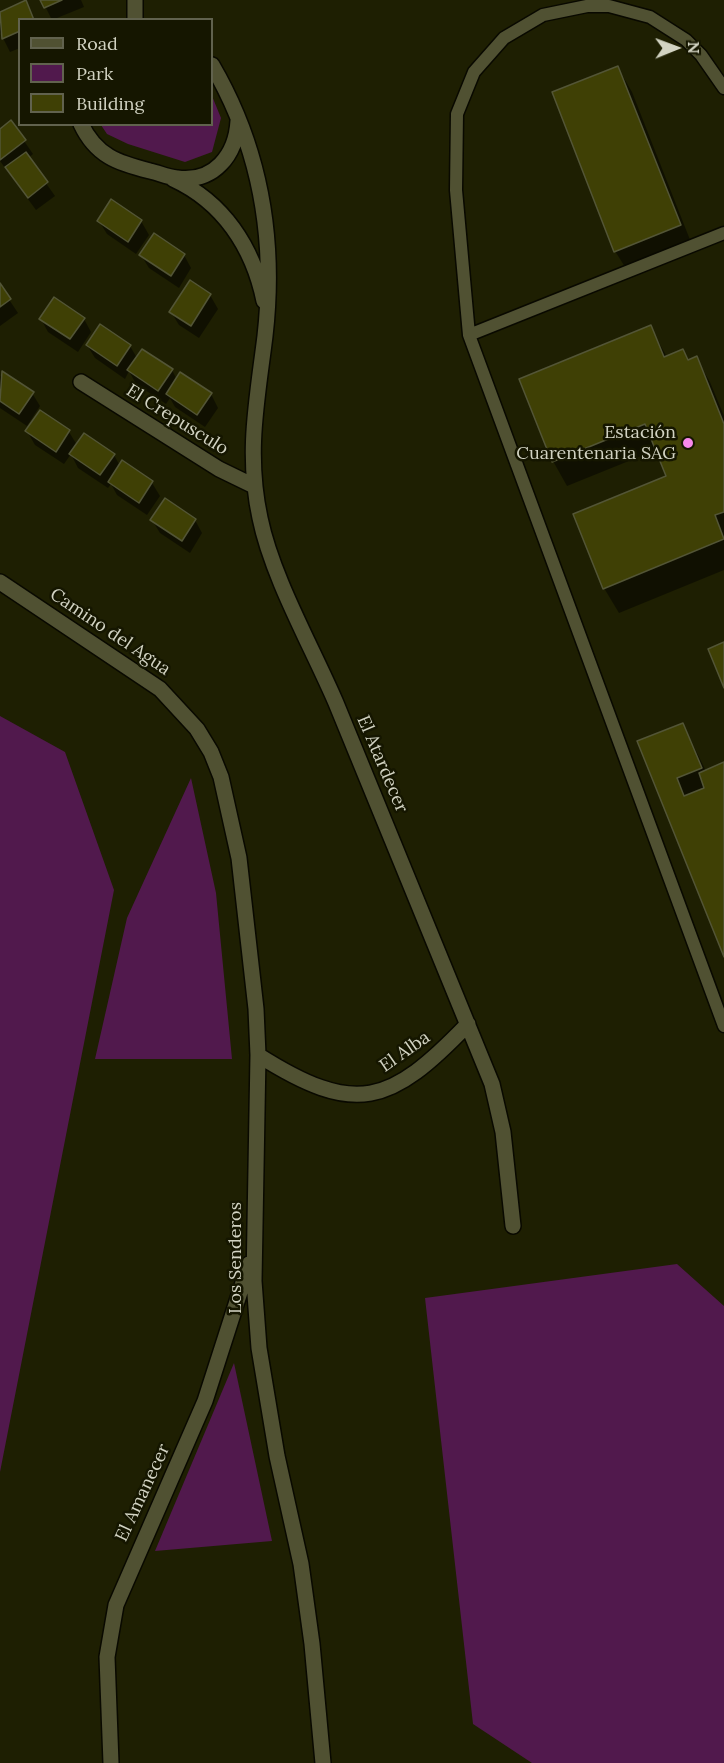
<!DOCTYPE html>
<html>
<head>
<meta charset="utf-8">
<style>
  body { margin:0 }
  #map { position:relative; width:724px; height:1763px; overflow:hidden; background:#1e1f02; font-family:Lora,serif }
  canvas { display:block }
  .legend { position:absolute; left:18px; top:18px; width:195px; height:108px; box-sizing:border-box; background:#151600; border:2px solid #61624e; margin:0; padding:8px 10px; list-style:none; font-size:18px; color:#d2d3c2 }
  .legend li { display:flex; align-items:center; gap:12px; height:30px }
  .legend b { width:30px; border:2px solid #61624e }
  .north { position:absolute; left:646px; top:18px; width:60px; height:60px; -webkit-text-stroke:4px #151600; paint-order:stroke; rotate:89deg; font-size:16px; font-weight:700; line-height:24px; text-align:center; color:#d2d3c2 }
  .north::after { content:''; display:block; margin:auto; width:21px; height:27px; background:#d2d3c2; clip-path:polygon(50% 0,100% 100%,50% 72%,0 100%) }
</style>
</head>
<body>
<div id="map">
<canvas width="724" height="1763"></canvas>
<ul class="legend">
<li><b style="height:8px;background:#505132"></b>Road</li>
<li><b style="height:16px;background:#51194d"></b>Park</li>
<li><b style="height:16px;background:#3f4005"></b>Building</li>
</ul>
<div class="north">N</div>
</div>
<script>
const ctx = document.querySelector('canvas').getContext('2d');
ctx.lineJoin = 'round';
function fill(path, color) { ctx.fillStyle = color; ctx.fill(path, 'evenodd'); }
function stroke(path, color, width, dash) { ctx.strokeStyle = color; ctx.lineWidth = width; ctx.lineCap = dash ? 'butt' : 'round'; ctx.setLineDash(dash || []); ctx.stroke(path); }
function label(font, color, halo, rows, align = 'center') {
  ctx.font = font + ' Lora,serif'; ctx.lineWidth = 5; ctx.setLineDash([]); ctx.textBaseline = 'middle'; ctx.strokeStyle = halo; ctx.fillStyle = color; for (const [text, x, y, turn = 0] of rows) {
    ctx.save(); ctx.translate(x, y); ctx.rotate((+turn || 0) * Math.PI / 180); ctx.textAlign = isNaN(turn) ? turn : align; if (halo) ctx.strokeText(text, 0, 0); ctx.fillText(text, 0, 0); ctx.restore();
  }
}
const green = new Path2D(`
  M212,96L221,118L212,152L185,162L128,144L107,134L101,125L212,124Z
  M0,716L65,752L114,890L0,1472Z
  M191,778L216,893L232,1059H95L127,918Z
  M677,1264L724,1306V1763H532L473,1724L425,1298Z
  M234,1363L272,1541L155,1551Z`);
const shadow = new Path2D(`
  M42,0H81L84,7L52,20Z
  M25,2L35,20H20V48L10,52L0,32V13Z
  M618,68L632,92L694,250L630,275L615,251Z
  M11,122L33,154L28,158L55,196L36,210L0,161V131Z
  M112,202L141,221L149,235L136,254L107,234L99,221Z
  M141,255H184L191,268L179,288L149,268Z
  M190,282L210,295L218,309L199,338L179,325L171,312Z
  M0,286L18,313L0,326Z
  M41,319H84L91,332L78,352L48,332Z
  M650,327L667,357L689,361L696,358L710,382L724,416V570L619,613L604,588L667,477L656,450L567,486L553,461Z
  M87,345L130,346L137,358L172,370L177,380L211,394L218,408L205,427L175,407L170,398L166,404L136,384L129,371L125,379L95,358Z
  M3,373L32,393L40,406L27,426L0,408V377Z
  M40,412L69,432L77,445L114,455L120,466L123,462L152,483L160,496L147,515L117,495L111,484L108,488L78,468L71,454L64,464L35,445L27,431Z
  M152,520H195L202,533L190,553L160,533Z
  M683,725L706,771L724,764V953L639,742Z`);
const building = new Path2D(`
  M26,0L34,20H20V31L2,39L0,12Z
  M40,0H62L44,8Z
  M618,66L681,225L614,252L552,92Z
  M11,120L26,140L0,160V129Z
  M26,152L48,182L28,198L5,167Z
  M111,199L142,220L128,242L97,221Z
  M154,233L185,254L171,276L139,255Z
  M190,280L211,294L191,326L169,312Z
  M0,283L11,299L0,307Z
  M54,297L85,318L70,339L39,319Z
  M100,324L131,345L117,366L86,345Z
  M651,325L664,357L683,349L688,360L697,356L724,424V512L715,515L724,539L603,589L573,514L666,476L645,424L552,462L519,379Z
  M142,349L173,369L158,391L127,370Z
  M2,371L34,392L19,414L0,401Z
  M180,372L212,393L197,415L166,394Z
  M40,410L70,430L56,452L25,431Z
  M84,433L115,454L100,475L69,454Z
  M122,460L153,481L139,503L108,482Z
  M165,498L196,519L182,541L150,520Z
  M724,642V688L708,649Z
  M683,723L702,768L677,778L684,796L704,788L699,773L724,762V957L637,741Z`);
const lane = new Path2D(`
  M724,88L701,55L686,40L650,17L609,6H587L543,15L504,38L474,72L457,114L456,190L469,335L724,1026
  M469,335L724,233`);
const street = new Path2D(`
  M135,20V0
  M212,65C261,149 276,240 265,336C257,401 246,453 260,518C272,577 312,647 336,703C389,830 441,957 492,1084L503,1132L513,1226
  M81,124C96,156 118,163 150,171C159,173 167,177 177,178C214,183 236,155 238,121
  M173,179C223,202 253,247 264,301
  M81,382L219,469L254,486
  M0,582L160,689L197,729L211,752L221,777L239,858L256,1009L258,1055L254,1281L259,1348L277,1456L301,1564L312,1644L323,1763
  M258,1055C356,1117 390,1105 468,1024
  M111,1763L107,1657L116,1605L205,1401L249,1264`);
const markers = [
  [688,443,6,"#f788eb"]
];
const streetNames = [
  ["El Crepusculo",177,420,32],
  ["Camino del Agua",110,632,34],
  ["El Atardecer",382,764,67],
  ["El Alba",405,1052,-35],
  ["Los Senderos",236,1258,-90],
  ["El Amanecer",143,1493,-65]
];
const poiNames = [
  ["Estación",676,433],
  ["Cuarentenaria SAG",676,454]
];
fill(green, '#51194d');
fill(shadow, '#0007');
fill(building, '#3f4005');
stroke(building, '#535536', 1.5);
stroke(lane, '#090900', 15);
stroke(street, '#090900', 18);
stroke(lane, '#505132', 12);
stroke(street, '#505132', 15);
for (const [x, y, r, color] of markers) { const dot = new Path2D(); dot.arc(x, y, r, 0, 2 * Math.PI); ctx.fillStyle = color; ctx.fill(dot); stroke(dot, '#151600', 2); }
label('18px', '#d2d3c2', '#151600', streetNames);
label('18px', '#d2d3c2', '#151600', poiNames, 'right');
</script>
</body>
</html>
